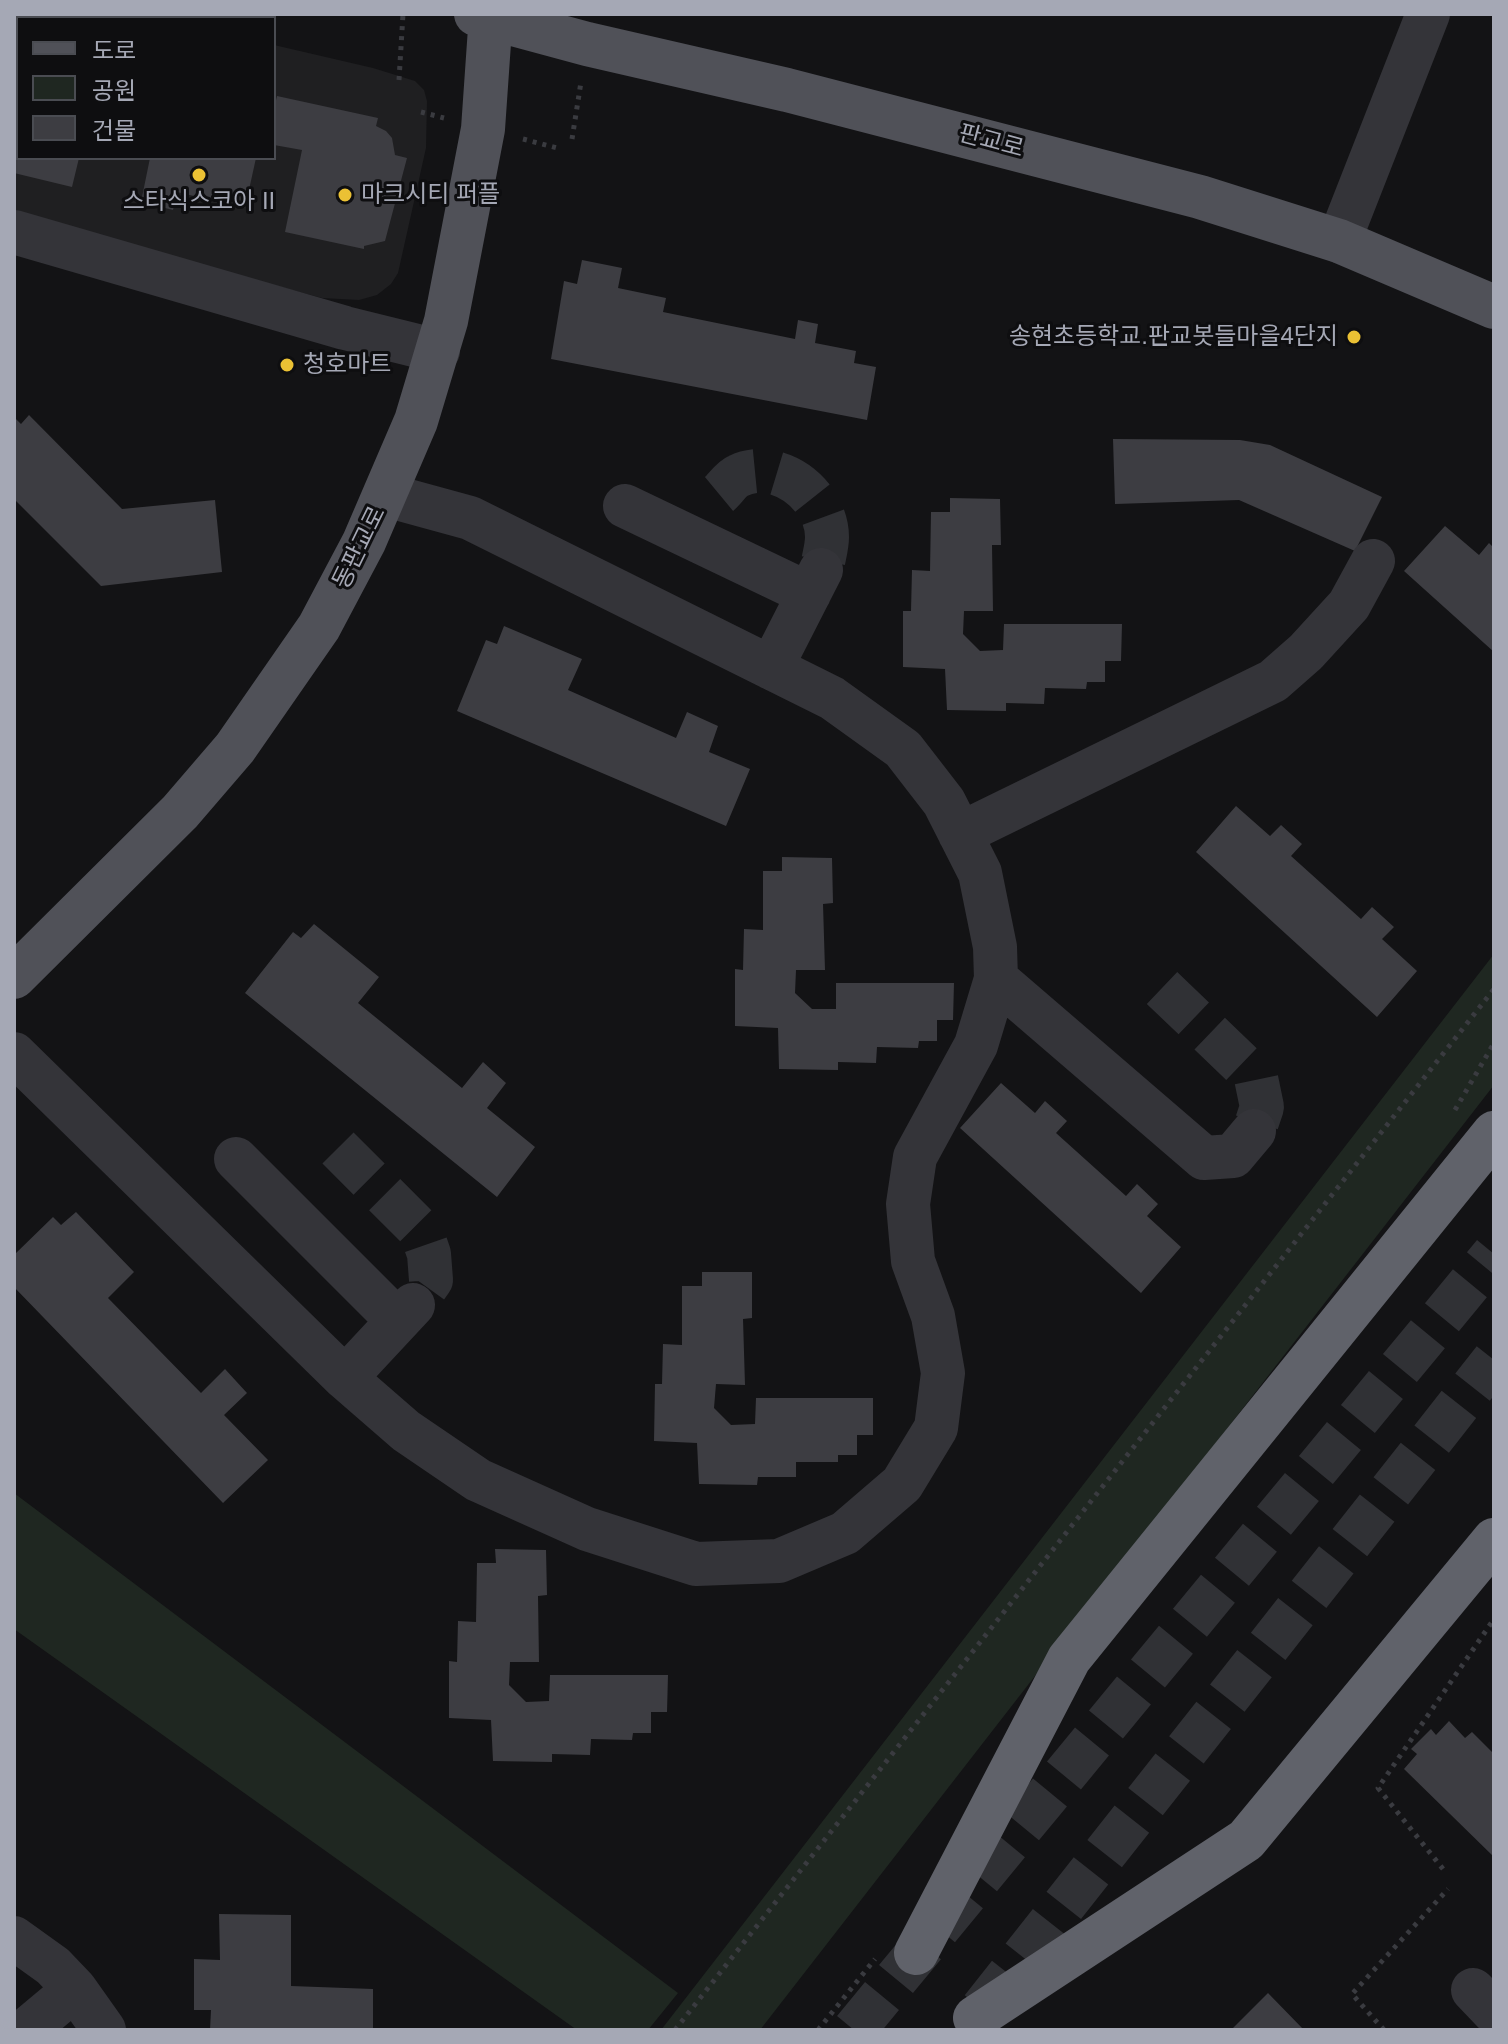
<!DOCTYPE html>
<html>
<head>
<meta charset="utf-8">
<style>
  body { margin:0 }
  #map { position:relative; width:1508px; height:2044px; overflow:hidden; background:#131315; font-family:Arial,"Noto Sans KR",sans-serif }
  canvas { display:block }
  .frame { position:absolute; inset:0; border:16px solid #a5a8b5; pointer-events:none }
  .legend { position:absolute; left:16px; top:16px; width:260px; height:144px; box-sizing:border-box; background:#0e0e10; border:2px solid #4a4c52; margin:0; padding:10px 14px; list-style:none; font-size:24px; color:#a5a8b5 }
  .legend li { display:flex; align-items:center; gap:16px; height:40px }
  .legend b { width:40px; border:2px solid #4a4c52 }
</style>
</head>
<body>
<div id="map">
<canvas width="1508" height="2044"></canvas>
<div class="frame"></div>
<ul class="legend">
<li><b style="height:10px;background:#505158"></b>도로</li>
<li><b style="height:22px;background:#1f2721"></b>공원</li>
<li><b style="height:22px;background:#3d3d42"></b>건물</li>
</ul>
</div>
<script>
const ctx = document.querySelector('canvas').getContext('2d');
ctx.lineJoin = 'round';
function fill(path, color) { ctx.fillStyle = color; ctx.fill(path, 'evenodd'); }
function stroke(path, color, width, dash) { ctx.strokeStyle = color; ctx.lineWidth = width; ctx.lineCap = dash ? 'butt' : 'round'; ctx.setLineDash(dash || []); ctx.stroke(path); }
function label(font, color, halo, rows, align = 'center') {
  ctx.font = font + ' Arial,"Noto Sans KR",sans-serif'; ctx.lineWidth = 6; ctx.setLineDash([]); ctx.textBaseline = 'middle'; ctx.strokeStyle = halo; ctx.fillStyle = color; for (const [text, x, y, turn = 0] of rows) {
    ctx.save(); ctx.translate(x, y); ctx.rotate((+turn || 0) * Math.PI / 180); ctx.textAlign = isNaN(turn) ? turn : align; if (halo) ctx.strokeText(text, 0, 0); ctx.fillText(text, 0, 0); ctx.restore();
  }
}
const built = new Path2D(`
  M14,14H144L161,18H18V158H274V45L373,68L415,81L424,90L427,101L426,148L398,273L391,284L377,295L359,300L322,298L14,216Z`);
const green = new Path2D(`
  M1494,954V1085L760,2030H661Z
  M14,1493L678,1993L648,2030H577L14,1629Z`);
const building = new Path2D(`
  M18,37V158H79L72,187L14,173V40Z
  M277,96L378,118L376,126L386,131L392,138L395,155L407,158L385,241L364,246V249L285,232L302,150L274,145V109Z
  M150,158H256L245,208L177,192L173,210L141,202Z
  M582,260L622,268L618,288L666,298L663,312L795,339L798,320L818,324L815,343L856,351L854,363L876,367L867,420L551,359L564,281L577,284Z
  M29,415L122,509L215,500L222,572L101,586L14,499V417L21,424Z
  M1113,439L1240,440L1270,445L1382,497L1355,551L1239,500L1115,504Z
  M950,498L1000,499L1001,545H992L993,611H964L963,634L980,651L1003,650L1004,624H1122L1121,661H1105V682H1087L1086,689L1045,688L1044,704L1006,703V711L947,710L945,669L903,667V611H911L912,570L930,571L931,512H950Z
  M1445,526L1479,555L1489,543L1494,548V652L1404,571Z
  M504,626L582,659L568,690L676,738L687,712L718,726L709,752L750,769L726,826L457,711L486,640L497,644Z
  M1236,806L1270,836L1281,825L1302,844L1291,856L1361,919L1372,907L1394,927L1382,939L1417,971L1377,1017L1196,852Z
  M782,857L832,858L833,903L823,904L825,970H796L795,993L812,1009H836V983H954L953,1020H937V1041H919L918,1048L877,1047L876,1063L838,1062V1070L779,1069L778,1028L735,1026V969L743,970L744,929L763,930V871H782Z
  M314,924L379,977L358,1003L401,1038L462,1088L483,1062L506,1083L487,1108L535,1147L497,1197L245,993L293,932L301,938Z
  M1001,1083L1035,1113L1045,1101L1067,1121L1056,1133L1126,1196L1137,1184L1158,1204L1147,1216L1181,1247L1141,1293L960,1128Z
  M76,1212L134,1272L108,1298L201,1393L225,1369L247,1393L224,1415L268,1460L223,1503L14,1287V1255L53,1217L61,1225Z
  M702,1272H752V1318L743,1319L745,1385L716,1384L714,1408L731,1425L755,1424L756,1398H873V1435H857V1455H838V1462H796V1477H758L757,1485L699,1484L697,1443L654,1441L655,1384H662L663,1344L682,1345V1286H702Z
  M495,1549L546,1550L547,1595L538,1596L539,1662H510L509,1685L526,1702L549,1701L550,1675H668L667,1712H651V1733H633L632,1740L591,1739L590,1755L552,1754V1762L493,1761L491,1720L449,1718V1661L457,1662L458,1621L476,1622L477,1563H496Z
  M1449,1721L1465,1738L1472,1732L1494,1754V1857L1404,1769L1417,1754L1411,1749L1431,1729L1436,1735Z
  M219,1914L291,1915V1986L373,1989V2030H210L211,2010H194V1959L220,1960Z
  M1268,1993L1304,2030H1231Z`);
const minorTunnel = new Path2D(`
  M719,494C725,489 731,479 738,476C777,457 827,495 827,537C827,548 823,559 822,569
  M1162,988L1256,1078L1262,1107L1254,1131
  M338,1148L421,1231L429,1254L431,1280L413,1305`);
const highwayTunnel = new Path2D(`
  M982,2009L1494,1360
  M854,2030L1494,1254`);
const path = new Path2D(`
  M399,80L403,14
  M421,112L444,118
  M523,139L561,149
  M572,139L581,82
  M1455,1110L1494,1043
  M1443,1869L1378,1788L1494,1619
  M675,2030L1494,989
  M818,2030L875,1959
  M1384,2030L1352,1994L1448,1889`);
const minor = new Path2D(`
  M14,232L345,328L438,351
  M1339,241L1428,14
  M625,506L809,594
  M771,668L821,570
  M960,834L1273,681L1306,652L1349,605L1373,561
  M996,979L1204,1158L1233,1156L1254,1131
  M14,1054L345,1378L406,1431L478,1480L587,1529L696,1564L779,1561L845,1533L902,1484L936,1428L943,1373L933,1316L913,1261L908,1204L915,1157L976,1045L996,979L995,947L980,873L944,802L903,749L832,698L470,518L386,495
  M236,1159L398,1321
  M345,1378L413,1305
  M14,1938L53,1966L75,1989
  M1473,1990L1494,2012
  M26,2030L75,1989L104,2030`);
const major = new Path2D(`
  M476,14L587,44L787,90L1200,197L1339,241L1494,307
  M14,977L180,812L235,748L319,627L364,542L416,421L446,321L483,129L491,14`);
const highway = new Path2D(`
  M916,1953L1069,1659L1494,1133
  M975,2018L1246,1840L1494,1540`);
const markers = [
  [199,175,8,"#ebc134"],
  [345,195,8,"#ebc134"],
  [1354,337,8,"#ebc134"],
  [287,365,8,"#ebc134"]
];
const streetNames = [
  ["판교로",991,142,15],
  ["동판교로",360,548,-64]
];
const poiNames = [
  ["마크시티 퍼플",361,195],
  ["스타식스코아 II",199,202,"center"],
  ["송현초등학교.판교봇들마을4단지",1338,337,"right"],
  ["청호마트",303,365]
];
fill(built, '#1f1f21');
fill(green, '#1f2721');
fill(building, '#3d3d42');
stroke(minorTunnel, '#303135', 44, [44, 22]);
stroke(highwayTunnel, '#303135', 44, [44, 22]);
stroke(path, '#3a3b40', 5, [4, 6]);
stroke(minor, '#343439', 44);
stroke(major, '#505158', 44);
stroke(highway, '#60626a', 44);
for (const [x, y, r, color] of markers) { const dot = new Path2D(); dot.arc(x, y, r, 0, 2 * Math.PI); ctx.fillStyle = color; ctx.fill(dot); stroke(dot, '#0e0e10', 3); }
label('24px', '#a5a8b5', '#0e0e10', streetNames);
label('24px', '#a5a8b5', '#0e0e10', poiNames, 'left');
</script>
</body>
</html>
